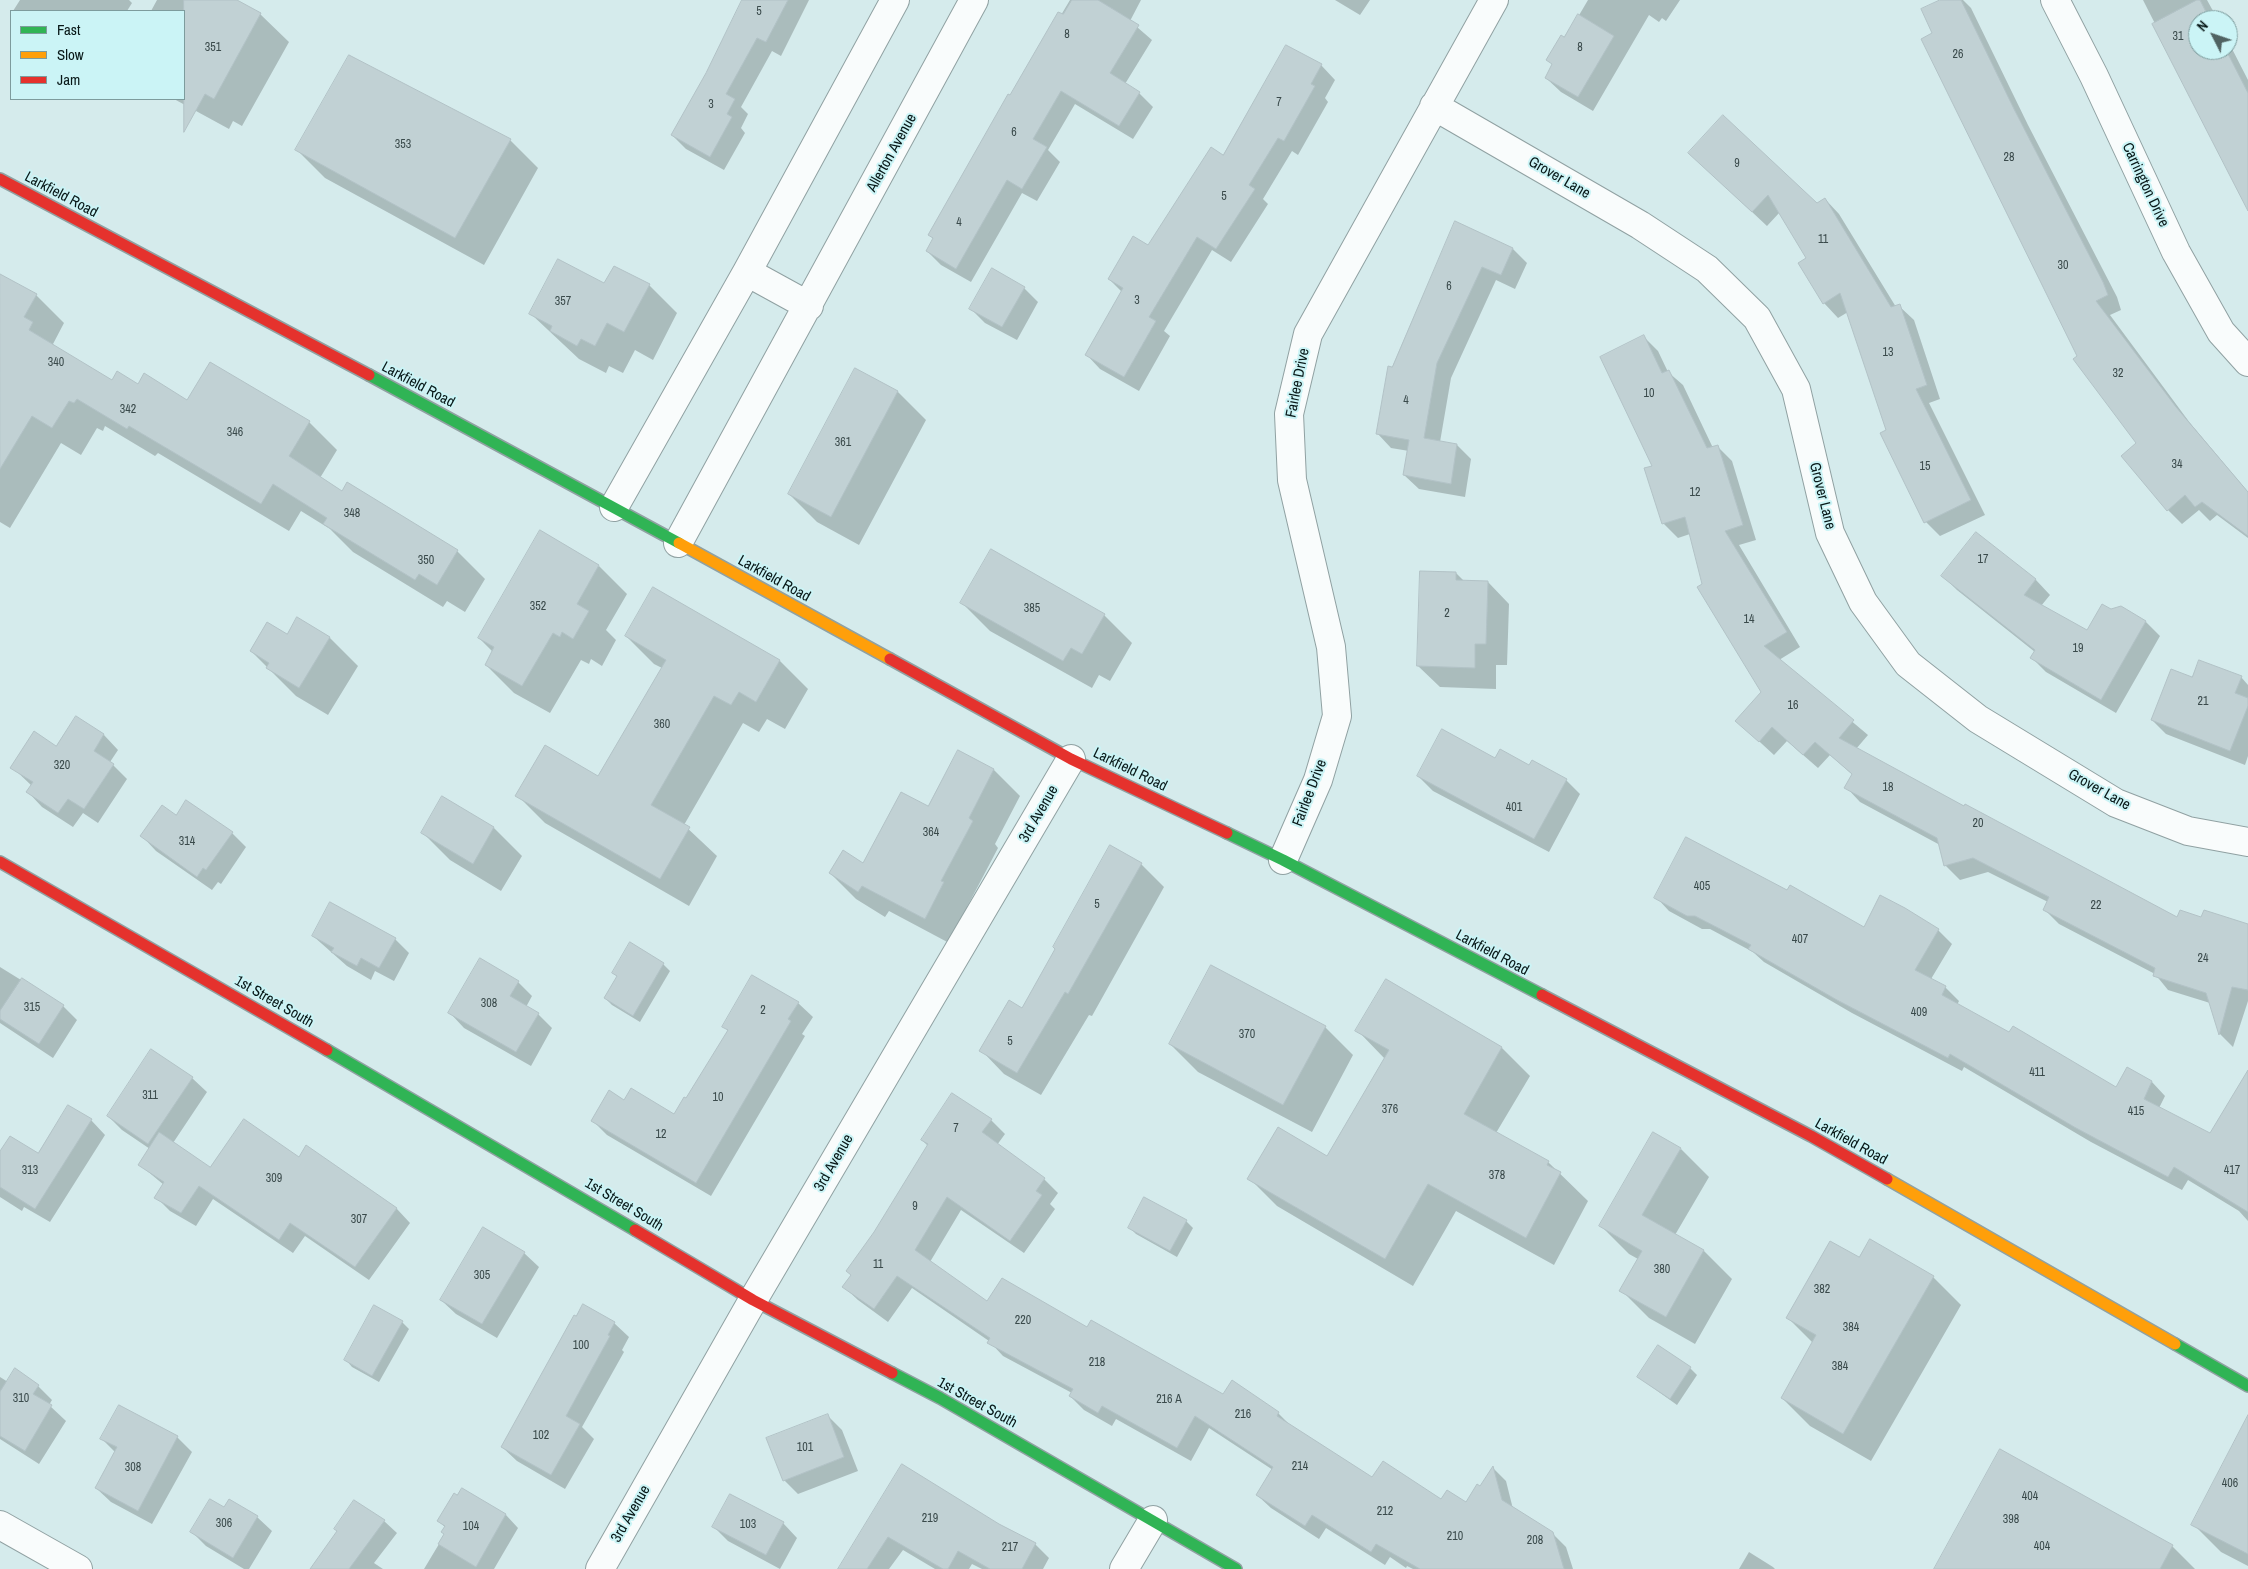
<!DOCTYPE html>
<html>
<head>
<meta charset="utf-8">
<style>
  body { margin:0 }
  #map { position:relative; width:2248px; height:1569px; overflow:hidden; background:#d5ebec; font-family:"Archivo Narrow",sans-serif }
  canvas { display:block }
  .legend { position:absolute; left:10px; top:10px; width:175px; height:90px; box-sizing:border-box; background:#cbf4f6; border:1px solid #7d9c9d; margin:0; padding:6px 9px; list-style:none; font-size:15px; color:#081818 }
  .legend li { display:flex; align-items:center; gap:10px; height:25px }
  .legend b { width:25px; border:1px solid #7d9c9d }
  .north { position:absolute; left:2188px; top:10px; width:50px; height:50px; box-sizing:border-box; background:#cbf4f6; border:1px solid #7d9c9d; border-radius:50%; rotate:311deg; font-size:14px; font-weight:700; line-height:20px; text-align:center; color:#081818 }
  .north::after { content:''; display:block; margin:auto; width:18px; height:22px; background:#506262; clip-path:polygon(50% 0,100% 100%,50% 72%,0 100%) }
</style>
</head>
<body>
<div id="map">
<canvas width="2248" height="1569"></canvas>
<ul class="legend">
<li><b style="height:6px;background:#30b455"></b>Fast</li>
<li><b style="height:6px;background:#ff9f0a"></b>Slow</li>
<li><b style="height:6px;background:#e5322d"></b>Jam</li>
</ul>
<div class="north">N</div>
</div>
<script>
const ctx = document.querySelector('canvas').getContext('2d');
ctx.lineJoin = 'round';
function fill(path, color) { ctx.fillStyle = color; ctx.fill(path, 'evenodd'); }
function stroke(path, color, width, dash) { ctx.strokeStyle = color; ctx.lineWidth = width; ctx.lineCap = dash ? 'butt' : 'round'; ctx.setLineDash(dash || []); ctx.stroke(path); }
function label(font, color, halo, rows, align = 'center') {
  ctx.font = font + ' "Archivo Narrow",sans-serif'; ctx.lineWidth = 4; ctx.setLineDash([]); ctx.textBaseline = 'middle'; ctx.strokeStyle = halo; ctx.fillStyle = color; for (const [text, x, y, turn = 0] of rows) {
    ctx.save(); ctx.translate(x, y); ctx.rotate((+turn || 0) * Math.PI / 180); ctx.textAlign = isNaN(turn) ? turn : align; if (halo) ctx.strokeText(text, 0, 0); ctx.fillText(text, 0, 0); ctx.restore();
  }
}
const shadow = new Path2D(`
  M20,0H129L132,3L127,11H13Z
  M157,0H235L260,14L289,42L242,126L233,121L229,129L174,99H184V11H151Z
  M744,0H809L781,56L772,51L741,107L748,114L741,128L745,133L724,170L686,149L672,135L707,74Z
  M1070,0H1141L1130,21L1152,40L1125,84L1139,93L1153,107L1133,139L1075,104L1048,150L1060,162L1037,201L1022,193L971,282L941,265L927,251L934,240L930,235Z
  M1335,0H1370L1360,15Z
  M1588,0H1680L1666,21L1662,18L1659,22L1649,15L1593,111L1561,92L1546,78L1565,39Z
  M1943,0H1963L1971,8L2028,125L2117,297L2121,310L2110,315L2190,423L2248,492V538L2217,515L2210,521L2199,510L2182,524L2168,510L2138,443L2079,356L1934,34Z
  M2143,0H2207L2218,20H2198V50H2228V41L2248,80V207Z
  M1321,65L1335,80L1325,98L1328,102L1298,155L1292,151L1263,199L1268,204L1231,262L1212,250L1164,331L1170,336L1139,391L1100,369L1086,354L1122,292L1109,279L1148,246L1224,157Z
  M510,140L538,168L484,265L325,178L297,150Z
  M1704,167L1817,204L1825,199L1839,214L1896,307L1899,306L1914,320L1940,399L1929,403L1985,515L1940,536L1926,522L1848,312L1838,318L1824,303L1808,258L1780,212L1767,226Z
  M1455,223L1513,249L1527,263L1515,289L1496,280L1451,378L1440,442L1457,445L1471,459L1465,497L1419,489L1404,475L1409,451L1391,448L1377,433L1393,369Z
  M0,275L36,295L64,323L53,344L59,350L112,382L138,386L188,402L309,422L337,450L320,478L342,493L457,551L485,579L465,612L447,601L443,607L353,552L330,529L301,511L289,531L158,453L155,456L105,426L103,431L97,428L81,455L61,443L10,528L0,522Z
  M649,285L677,313L653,360L635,350L623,373L609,366L606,373L579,359L531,314Z
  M1024,288L1038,302L1017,340L985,323L971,309Z
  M1644,337L1658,351L1668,372L1683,385L1713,448L1717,446L1732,461L1756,540L1739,545L1800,647L1779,660L1868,735L1856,749L2178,919L2202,918L2248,925V1001L2233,1047L2220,1034L2210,1003L2168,990L2155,974L2059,924L2044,909L2048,902L1988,872L1960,880L1945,865L1940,845L1860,802L1846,787L1853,775L1830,755L1818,768L1787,741L1774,755L1737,721L1762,692L1704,584L1690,534L1678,538L1663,523L1654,466Z
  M856,370L898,392L926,420L859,545L817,522L789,494Z
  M1976,534L2036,580L2050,595L2041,606L2087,632L2146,622L2160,636L2116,713L2046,672L2032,658L2035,652L1957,590L1943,576Z
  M599,566L627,594L606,630L616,640L602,666L591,659L589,664L581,660L550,713L514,693L486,665L493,652L479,638Z
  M1456,573L1464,581L1488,582L1509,604L1507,665H1496V689L1440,687L1418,666Z
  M654,589L780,661L808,689L785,729L767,719L759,732L743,723L684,825L717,856L689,906L545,823L517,795L599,778L662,668L654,664L626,636Z
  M962,603L1104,615L1132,643L1110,681L1099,675L1092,688L990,631Z
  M298,619L330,638L358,666L328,715L296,696L251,651L287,636Z
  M2241,677L2248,685V756L2245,765L2166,734L2152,720L2192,679Z
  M77,718L104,735L118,750L110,762L127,779L98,823L83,813L73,827L42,807L28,792L32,786L12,767L57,748Z
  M958,752L994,770L1020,796L995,844L998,848L967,907L969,909L951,944L889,911L885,917L856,899L830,873L864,865L929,807Z
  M1529,766L1566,780L1580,794L1549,852L1433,791L1418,776Z
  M443,798L494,828L522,856L501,891L450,860L422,832Z
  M176,817L232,833L246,847L221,884L218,882L212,890L156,851L142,836Z
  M1141,864L1164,887L1092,1016L1089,1015L1041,1095L1004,1074L981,1050L1023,1010Z
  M1788,892L1864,929L1938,930L1952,944L1931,979L1945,987L1959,1001L1957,1005L2117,1089L2127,1069L2152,1082L2165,1096L2159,1108L2210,1135L2248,1076V1221L2239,1211L2188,1180L2182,1190L2091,1142L1964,1067L1962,1071L1852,1013L1764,962L1753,952L1710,929H1702L1669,911L1656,897Z
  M313,936L395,939L409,953L394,981L375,971L371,980L347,966Z
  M663,964L670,971L640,1022L612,1005L605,998L618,977L613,973Z
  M0,967L63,1006L77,1020L53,1058L0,1023Z
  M518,982L532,996L526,1007L538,1014L552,1028L531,1066L464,1028L450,1013Z
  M798,1003L813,1017L802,1034L805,1036L711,1196L607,1135L593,1121L624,1102L674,1115L687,1100L728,1031L724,1026Z
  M1325,1027L1353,1055L1312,1132L1198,1072L1170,1044Z
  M1357,1030L1502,1048L1530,1076L1496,1133L1548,1162L1588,1201L1554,1265L1456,1211L1413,1286L1277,1206L1249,1178L1328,1158L1385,1059Z
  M152,1051L192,1078L207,1092L173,1143L211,1169L300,1158L307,1147L397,1209L410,1223L369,1280L305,1236L293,1253L213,1199L196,1226L170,1211L156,1197L164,1185L140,1165L150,1149L122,1130L108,1116Z
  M91,1120L105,1135L50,1222L24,1207L22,1211L0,1197V1154L38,1155Z
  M991,1120L1005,1134L997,1145L1044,1179L1058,1193L1050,1204L1055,1209L1024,1253L961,1210L930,1262L988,1303L1088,1328L1223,1396L1278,1413L1292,1427L1373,1479L1442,1500L1466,1503L1481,1488L1493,1468L1506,1481L1513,1509L1552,1533L1566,1547L1573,1569H1413L1407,1566L1406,1568L1390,1557L1385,1565L1326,1528L1319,1539L1271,1508L1257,1495L1273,1470L1209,1428L1191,1461L1116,1419L1112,1426L1084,1410L1070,1396L1072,1393L1003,1356L989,1341L912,1288L888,1322L858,1300L844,1287L928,1146L922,1140Z
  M1681,1149L1709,1177L1675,1235L1704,1251L1732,1279L1695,1344L1649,1318L1621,1290L1638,1259L1629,1254L1601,1226Z
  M1186,1221L1193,1228L1177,1257L1136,1234L1130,1228Z
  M524,1253L539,1267L497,1338L456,1314L441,1300Z
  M1859,1259L1933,1277L1961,1305L1871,1461L1810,1426L1782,1398L1813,1343L1788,1318Z
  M583,1306L614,1323L629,1337L622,1350L624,1352L582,1427L594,1439L565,1489L517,1461L502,1447Z
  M402,1322L409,1329L379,1382L352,1367L346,1360Z
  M1690,1368L1697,1375L1677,1405L1638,1377Z
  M0,1377L8,1382L38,1386L52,1400L49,1405L66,1421L39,1464L0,1439Z
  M120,1406L177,1437L192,1452L152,1524L111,1502L96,1488L115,1452L102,1439Z
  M828,1416L842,1430L858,1471L798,1494L784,1480Z
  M2248,1444V1566L2221,1552L2193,1524Z
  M902,1466L999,1525L1035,1544L1049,1558L1043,1569H982L972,1564L969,1569H935L903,1550L889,1569H839Z
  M462,1489L506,1515L518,1528L494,1569H424L445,1534V1527L438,1521Z
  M354,1501L384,1521L397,1533L374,1563L383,1569H318Z
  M224,1509L257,1517L272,1531L249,1569H244L206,1546L192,1532Z
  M783,1523L797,1538L780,1569L728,1541L714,1527Z
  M2172,1546L2195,1569H1936Z
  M1749,1552L1773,1567L1775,1569H1739Z`);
const building = new Path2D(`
  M184,0H237L261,13L214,99L205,94L184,132Z
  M742,0H788L766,42L757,38L726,94L735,99L727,114L732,117L710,157L671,135L706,73Z
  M1072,0H1098L1139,25L1110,73L1140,92L1119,126L1061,91L1033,139L1047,147L1022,189L1007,180L956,269L926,251L933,238L928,235L1008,94L1010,95L1058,12L1063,14Z
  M1940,0H1961L2014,109L2103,282L2108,295L2096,301L2176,407L2248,492V536L2202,502L2195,507L2185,495L2167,511L2121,456L2136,443L2073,359L2077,356L1921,39L1932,33L1921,9Z
  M2197,0H2200L2210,20H2198V50H2226L2248,93V211L2152,24Z
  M1578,14L1614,36L1578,97L1545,78L1552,64L1546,60L1561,35L1564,37Z
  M1286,45L1322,64L1311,84L1315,86L1284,141L1278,138L1249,185L1255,189L1216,249L1197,237L1149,317L1156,321L1124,377L1085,355L1123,288L1108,279L1133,236L1148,245L1211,147L1223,155Z
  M349,55L511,139L455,238L295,150Z
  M1723,115L1817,203L1825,198L1891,307L1900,304L1927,385L1916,389L1971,500L1924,523L1880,433L1886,430L1840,293L1823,304L1798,263L1806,258L1768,195L1752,212L1688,153Z
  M1455,221L1513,248L1501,275L1482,267L1437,363L1424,438L1457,444L1451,484L1403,475L1409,440L1376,434L1388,366L1392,367Z
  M558,259L604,283L614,266L650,284L624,332L607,323L595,346L581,339L577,346L550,331L552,326L529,314Z
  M992,268L1025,287L1002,327L969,309Z
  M0,274L37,294L24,317L33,322L29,330L112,380L117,371L138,384L144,373L187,400L210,362L310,421L289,456L342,491L347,482L458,550L437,585L419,574L415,580L323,524L327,518L273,484L261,504L129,426L127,429L77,399L74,403L69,401L52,428L32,416L0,469Z
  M1644,335L1662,373L1669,370L1707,448L1718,445L1743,525L1725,531L1787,632L1764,646L1854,720L1839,738L1964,806L1965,804L2177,917L2180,910L2201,917L2204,910L2248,924V990L2232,987L2219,1035L2206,993L2153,976L2155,968L2043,910L2049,897L1973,858L1944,866L1937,838L1844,788L1852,774L1815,742L1803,755L1772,727L1759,742L1735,721L1761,692L1697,587L1702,584L1685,517L1662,524L1644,468L1652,466L1600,357Z
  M855,368L898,391L831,517L788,494Z
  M540,530L599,565L577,604L589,611L573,639L562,632L560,637L553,633L522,686L485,665L494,647L478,638Z
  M1976,532L2036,579L2024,595L2087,630L2102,604L2111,609L2121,606L2146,621L2101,700L2030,658L2035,650L1941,576Z
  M991,549L1105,614L1082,654L1071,648L1063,661L960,603Z
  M1420,571L1456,572V580L1488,581L1486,644H1475V668L1417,666Z
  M653,587L780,660L756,702L739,692L731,705L714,696L651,805L690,827L660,879L515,796L545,745L598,776L666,660L625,636Z
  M297,617L330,637L299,688L266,668L269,663L250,651L267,622L287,634Z
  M2199,660L2242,676L2235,693L2248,698V706L2230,751L2151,720L2171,669L2192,677Z
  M76,716L104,734L94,751L114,764L84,809L68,799L58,813L26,792L33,782L10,768L34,731L56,746Z
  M1442,729L1495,758L1500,749L1529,765L1532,760L1567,779L1534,839L1417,776Z
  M958,750L994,769L969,818L973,821L941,881L944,882L925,919L862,886L858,892L829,873L843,850L863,863L901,792L928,806Z
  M442,796L494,827L473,864L421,833Z
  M186,800L233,832L206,870L203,868L197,877L140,836L162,805L176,815Z
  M1686,837L1787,890L1790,885L1864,927L1880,895L1905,908L1939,929L1915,970L1946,986L1942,995L2009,1032L2013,1026L2116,1087L2127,1067L2152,1081L2144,1099L2210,1133L2248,1070V1212L2174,1167L2168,1177L2076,1128L1950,1054L1948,1058L1837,1000L1748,949L1751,945L1695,916H1687L1654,898Z
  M1110,845L1142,863L1068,994L1065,992L1017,1073L979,1051L1009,1000L1022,1008L1055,949L1053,947Z
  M330,902L396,938L379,968L361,958L357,966L331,952L334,948L312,936Z
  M630,942L664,963L633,1016L604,998L617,976L612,973Z
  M480,958L519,981L510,996L539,1013L516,1052L448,1013Z
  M1211,965L1326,1026L1283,1105L1169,1044Z
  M752,975L799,1002L788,1019L791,1021L696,1183L591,1121L609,1090L624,1100L631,1088L674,1114L684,1097L686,1098L728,1030L722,1027Z
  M22,978L64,1005L39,1044L0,1019V1011Z
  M1386,979L1502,1047L1464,1114L1549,1161L1547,1165L1561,1172L1526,1238L1428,1184L1385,1259L1247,1179L1278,1127L1327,1156L1389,1050L1355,1031Z
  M151,1049L193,1077L148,1144L107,1116Z
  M952,1093L992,1119L982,1132L1045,1178L1036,1191L1042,1195L1010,1241L947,1197L915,1250L987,1301L1002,1278L1087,1327L1091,1320L1223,1394L1232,1380L1279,1412L1277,1416L1372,1477L1383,1461L1441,1499L1447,1490L1466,1502L1477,1484L1480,1486L1493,1466L1502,1500L1553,1532L1564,1569H1420L1376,1544L1371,1552L1312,1515L1305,1526L1256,1495L1273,1467L1195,1416L1177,1448L1102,1406L1098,1413L1069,1396L1073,1389L987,1343L990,1338L897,1276L874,1309L842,1287L851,1275L846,1271L874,1232L928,1144L921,1140Z
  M68,1105L92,1119L35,1209L0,1187V1151L10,1136L38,1153Z
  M244,1119L299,1157L306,1145L397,1208L355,1267L290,1223L279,1240L199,1186L181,1213L154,1198L164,1182L138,1165L159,1132L210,1167Z
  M1653,1132L1681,1148L1642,1215L1704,1250L1666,1317L1619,1291L1642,1251L1599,1226Z
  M1144,1197L1187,1220L1170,1251L1128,1228Z
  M483,1227L525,1252L482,1324L440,1300Z
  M1870,1239L1934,1276L1843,1434L1781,1398L1816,1335L1786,1318L1830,1241L1859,1257Z
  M583,1304L615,1322L608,1335L610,1336L566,1416L580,1424L551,1475L501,1447L574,1315L576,1316Z
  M374,1305L403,1321L372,1376L344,1360Z
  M1658,1345L1691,1367L1670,1399L1637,1377Z
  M15,1368L39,1385L33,1394L52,1405L25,1451L0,1436V1392Z
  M119,1405L178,1436L138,1511L95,1488L117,1447L100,1439Z
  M828,1414L844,1457L783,1481L766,1438Z
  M2248,1415V1554L2191,1525Z
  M2000,1449L2173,1545L2160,1569H1934Z
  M902,1464L999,1524L1036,1543L1022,1569H990L958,1551L948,1569H943L888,1537L867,1569H838Z
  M462,1488L506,1514L476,1567L438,1544L444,1534L441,1532L445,1526L437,1521L454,1493L457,1495Z
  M730,1494L784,1522L766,1555L712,1527Z
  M210,1499L224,1507L229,1499L258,1516L233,1558L190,1532Z
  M354,1500L385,1520L349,1569H310L337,1531L334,1529Z`);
const street = new Path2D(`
  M2055,0L2094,76L2176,252L2221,332L2248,362
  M1434,106L1640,225L1707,269L1757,318L1796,389L1830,533L1863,602L1908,664L1978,719L2116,803L2188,831L2248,842
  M747,272L809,306
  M614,507L747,272L895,0
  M678,543L974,0
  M1283,860L1318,780L1337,716L1331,647L1292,480L1289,414L1308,334L1494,0
  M0,1525L78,1569
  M600,1569L753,1300L1071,759
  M1124,1569L1153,1520`);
const fast = new Path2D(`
  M369,375L679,543
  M1227,833L1283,860L1542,995
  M327,1050L635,1230
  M2175,1344L2248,1386
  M892,1373L940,1398L1236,1569`);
const slow = new Path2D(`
  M679,543L890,659
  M1887,1179L2175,1344`);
const jam = new Path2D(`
  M0,179L369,375
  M890,659L1071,759L1227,833
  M0,862L327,1050
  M1542,995L1811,1136L1887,1179
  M635,1230L753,1300L892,1373`);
const numberNames = [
  ["5",759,12],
  ["8",1067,35],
  ["31",2178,37],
  ["351",213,48],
  ["8",1580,48],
  ["26",1958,55],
  ["7",1279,103],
  ["3",711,105],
  ["6",1014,133],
  ["353",403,145],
  ["28",2009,158],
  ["9",1737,164],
  ["5",1224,197],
  ["4",959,223],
  ["11",1823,240],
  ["30",2063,266],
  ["6",1449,287],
  ["3",1137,301],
  ["357",563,302],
  ["13",1888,353],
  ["340",56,363],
  ["32",2118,374],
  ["10",1649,394],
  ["4",1406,401],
  ["342",128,410],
  ["346",235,433],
  ["361",843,443],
  ["34",2177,465],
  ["15",1925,467],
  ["12",1695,493],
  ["348",352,514],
  ["17",1983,560],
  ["350",426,561],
  ["352",538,607],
  ["385",1032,609],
  ["2",1447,614],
  ["14",1749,620],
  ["19",2078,649],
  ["21",2203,702],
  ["16",1793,706],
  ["360",662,725],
  ["320",62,766],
  ["18",1888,788],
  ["401",1514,808],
  ["20",1978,824],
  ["364",931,833],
  ["314",187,842],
  ["405",1702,887],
  ["5",1097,905],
  ["22",2096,906],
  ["407",1800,940],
  ["24",2203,959],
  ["308",489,1004],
  ["315",32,1008],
  ["2",763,1011],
  ["409",1919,1013],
  ["370",1247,1035],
  ["5",1010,1042],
  ["411",2037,1073],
  ["311",150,1096],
  ["10",718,1098],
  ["376",1390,1110],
  ["415",2136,1112],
  ["7",956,1129],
  ["12",661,1135],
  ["313",30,1171],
  ["417",2232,1171],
  ["378",1497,1176],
  ["309",274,1179],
  ["9",915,1207],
  ["307",359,1220],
  ["11",878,1265],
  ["380",1662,1270],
  ["305",482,1276],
  ["382",1822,1290],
  ["220",1023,1321],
  ["384",1851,1328],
  ["100",581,1346],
  ["218",1097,1363],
  ["384",1840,1367],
  ["310",21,1399],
  ["216 A",1169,1400],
  ["216",1243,1415],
  ["102",541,1436],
  ["101",805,1448],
  ["214",1300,1467],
  ["308",133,1468],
  ["406",2230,1484],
  ["404",2030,1497],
  ["212",1385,1512],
  ["219",930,1519],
  ["398",2011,1520],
  ["306",224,1524],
  ["103",748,1525],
  ["104",471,1527],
  ["210",1455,1537],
  ["208",1535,1541],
  ["404",2042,1547],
  ["217",1010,1548]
];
const streetNames = [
  ["Allerton Avenue",892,153,-61],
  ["Grover Lane",1559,178,30],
  ["Carrington Drive",2145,185,65],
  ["Larkfield Road",61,195,28],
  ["Fairlee Drive",1298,383,-79],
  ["Larkfield Road",418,385,28],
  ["Grover Lane",1822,496,76],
  ["Larkfield Road",774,579,29],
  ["Larkfield Road",1130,770,26],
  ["Grover Lane",2099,790,29],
  ["Fairlee Drive",1310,793,-69],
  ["3rd Avenue",1039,814,-60],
  ["Larkfield Road",1492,953,28],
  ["1st Street South",274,1002,30],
  ["Larkfield Road",1851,1142,29],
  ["3rd Avenue",834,1163,-60],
  ["1st Street South",624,1205,31],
  ["1st Street South",977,1403,29],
  ["3rd Avenue",631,1514,-60]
];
fill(shadow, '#0003');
fill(building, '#c1d1d4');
stroke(building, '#b2c2c6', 1);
stroke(street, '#90a1a2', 30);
stroke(fast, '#90a1a2', 14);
stroke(slow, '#90a1a2', 14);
stroke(jam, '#90a1a2', 14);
stroke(street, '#f9fcfc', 28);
stroke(fast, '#30b455', 11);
stroke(slow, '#ff9f0a', 11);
stroke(jam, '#e5322d', 11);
label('12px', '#3a4a4b', null, numberNames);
label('15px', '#081818', '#cbf4f6', streetNames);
</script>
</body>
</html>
